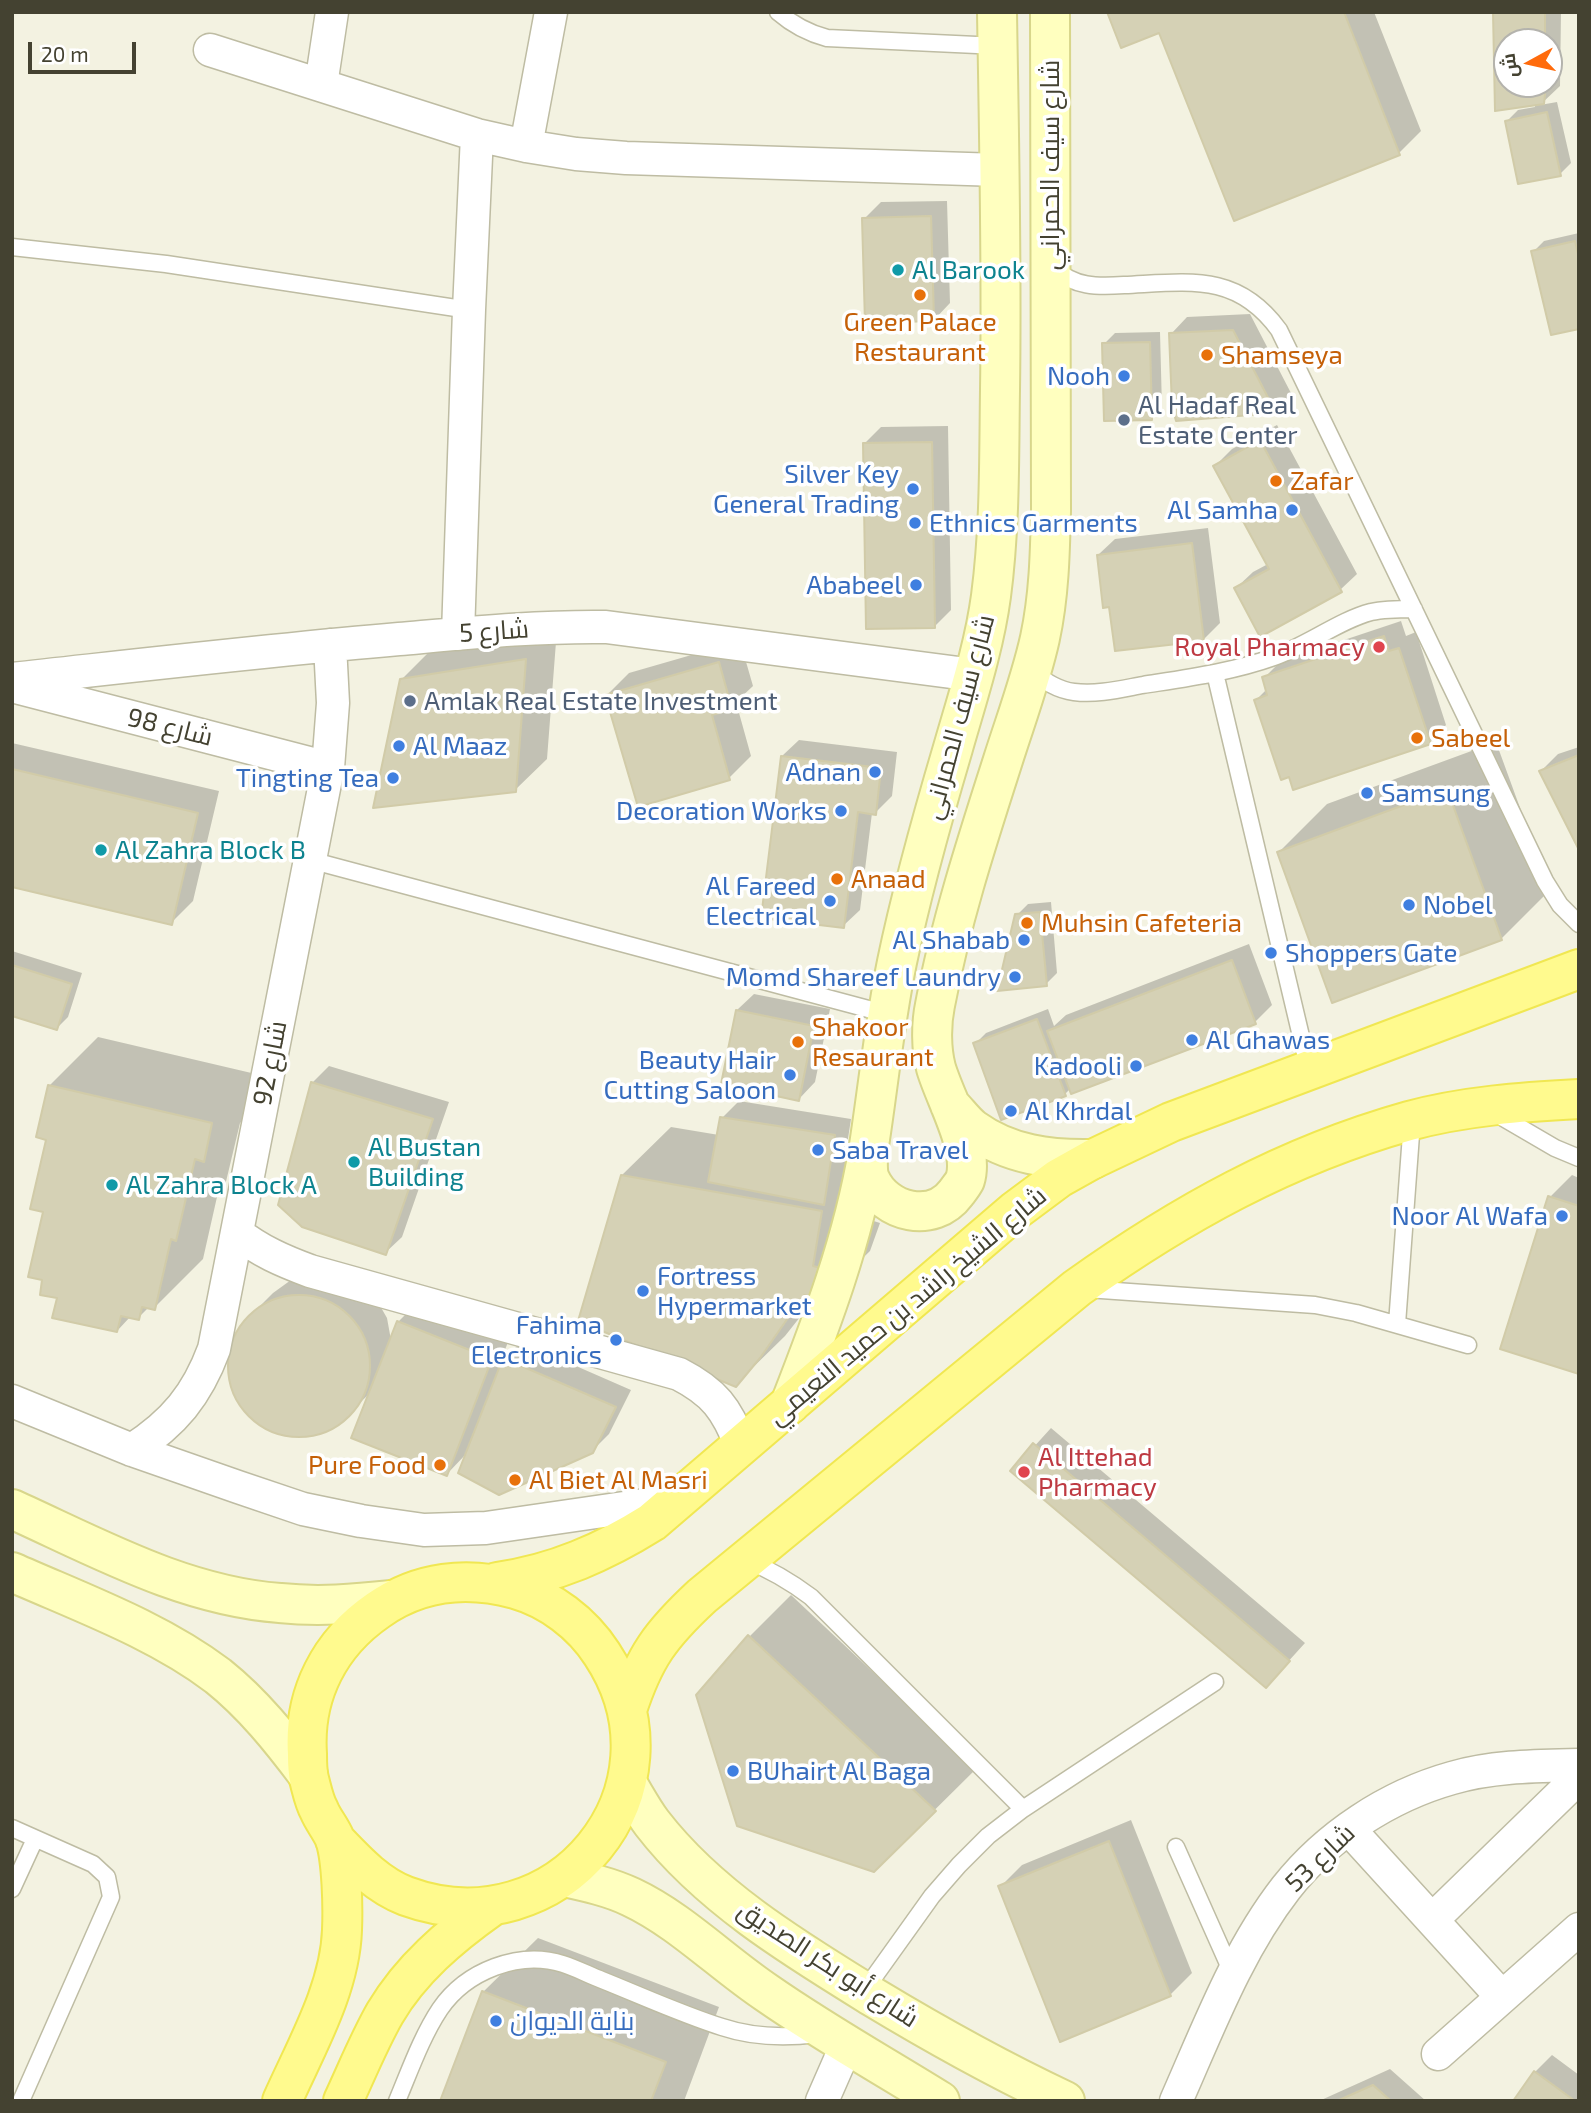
<!DOCTYPE html>
<html>
<head>
<meta charset="utf-8">
<style>
  body { margin:0 }
  #map { position:relative; width:1591px; height:2113px; overflow:hidden; background:#f3f2e1; font-family:"Exo 2",Cairo,sans-serif }
  canvas { display:block }
  .frame { position:absolute; inset:0; border:14px solid #444231; pointer-events:none }
  .north { position:absolute; left:1493px; top:28px; width:70px; height:70px; box-sizing:border-box; background:#fff; border:2px solid #b4b3ad; border-radius:50%; rotate:262deg; font-size:19px; font-weight:700; line-height:28px; text-align:center; color:#444231 }
  .north::after { content:''; display:block; margin:auto; width:24px; height:32px; background:#ff6b0c; clip-path:polygon(50% 0,100% 100%,50% 72%,0 100%) }
  .scale { position:absolute; left:28px; top:42px; width:108px; height:32px; box-sizing:border-box; border:4px solid #444231; border-top:0; padding-left:9px; font-size:21px; line-height:24px; white-space:nowrap; color:#444231; -webkit-text-stroke:5px #fff; paint-order:stroke }
</style>
</head>
<body>
<div id="map">
<canvas width="1591" height="2113"></canvas>
<div class="frame"></div>
<div class="north">ش</div>
<div class="scale">20 m</div>
</div>
<script>
const ctx = document.querySelector('canvas').getContext('2d');
ctx.lineJoin = 'round';
function fill(path, color) { ctx.fillStyle = color; ctx.fill(path, 'evenodd'); }
function stroke(path, color, width, dash) { ctx.strokeStyle = color; ctx.lineWidth = width; ctx.lineCap = dash ? 'butt' : 'round'; ctx.setLineDash(dash || []); ctx.stroke(path); }
function label(font, color, halo, rows, align = 'center') {
  ctx.font = font + ' "Exo 2",Cairo,sans-serif'; ctx.lineWidth = 7; ctx.setLineDash([]); ctx.textBaseline = 'middle'; ctx.strokeStyle = halo; ctx.fillStyle = color; for (const [text, x, y, turn = 0] of rows) {
    ctx.save(); ctx.translate(x, y); ctx.rotate((+turn || 0) * Math.PI / 180); ctx.textAlign = isNaN(turn) ? turn : align; if (halo) ctx.strokeText(text, 0, 0); ctx.fillText(text, 0, 0); ctx.restore();
  }
}
const shadow = new Path2D(`
  M1109,12H1374L1421,131L1399,153L1160,31Z
  M1494,12H1561L1560,86L1540,105L1557,102L1571,163L1560,174L1507,121L1518,110L1535,107V104L1497,109ZM1507,42H1549V84H1507Z
  M947,201L950,303L934,320L864,219L881,202Z
  M1579,233V327L1533,252L1544,241Z
  M1250,314L1292,395L1275,412L1178,419L1171,334L1187,317Z
  M1160,332L1162,408L1151,419L1104,344L1115,333Z
  M1277,425L1357,574L1340,590L1236,588L1253,572L1268,564L1215,466L1232,449Z
  M948,426L951,610L934,627L864,444L881,427Z
  M1208,528L1220,623L1203,640L1098,555L1115,539Z
  M1401,621L1406,636L1416,632L1446,725L1430,742L1256,700L1267,689L1264,678L1281,661Z
  M557,629L547,759L515,790L402,679L433,648Z
  M740,641L753,686L736,702L751,756L729,778L607,695L629,673Z
  M799,740L897,752L892,796L875,813H872L860,910L843,926L782,756Z
  M1496,742L1550,890L1501,939L1279,852L1327,804Z
  M12,743L219,791L193,901L171,923L12,885Z
  M1579,747V846L1541,771L1558,754Z
  M1051,902L1057,973L1046,984L1017,915L1028,904Z
  M1249,944L1272,1005L1255,1022L1071,1088L1065,1094L975,1044L986,1033L1048,1009L1054,1026L1066,1015Z
  M12,951L82,973L68,1017L57,1028L12,1014Z
  M754,994L830,1009L815,1082L799,1099L737,1010Z
  M98,1037L260,1075L252,1111L240,1123L224,1190L217,1197L203,1259L154,1308L149,1307L138,1318L131,1316L117,1331L59,1297L45,1211L50,1085Z
  M329,1066L449,1102L402,1237L385,1253L312,1083Z
  M739,1101L851,1119L845,1158L870,1162L861,1217L880,1223L870,1251L821,1299L808,1307L785,1336L736,1384L622,1175L671,1127L719,1135L722,1118Z
  M1572,1175L1579,1178V1373L1550,1197Z
  M291,1280L375,1297L387,1318L391,1340L398,1322L415,1305L508,1342L500,1363L521,1342L631,1390L609,1434L592,1451L468,1452L447,1474L370,1393L336,1426L314,1435L290,1436L267,1429L249,1416L236,1398L230,1377L229,1354L237,1333L250,1316L273,1293Z
  M1051,1428L1305,1643L1266,1686L1012,1471Z
  M791,1595L976,1769L874,1870L698,1696L750,1636Z
  M1131,1820L1192,1973L1170,1995L1061,2039L1000,1887L1022,1865Z
  M538,1938L719,2007L684,2101H442L483,1992Z
  M1552,2055L1579,2075V2101H1515L1535,2072Z
  M1390,2069L1426,2101H1319Z`);
const building = new Path2D(`
  M1107,12H1344L1400,155L1234,221L1159,33L1121,48Z
  M1493,12H1545V42H1507V84H1546L1544,104L1495,111Z
  M1547,112L1561,176L1518,184L1505,121Z
  M931,216L934,321L865,323L862,218Z
  M1575,241L1579,258V329L1551,335L1531,251Z
  M1233,330L1276,413L1176,421L1172,406L1169,333Z
  M1150,342L1152,420L1104,421L1102,343Z
  M1260,440L1342,592L1260,637L1234,588L1269,569L1213,466Z
  M932,442L935,628L866,629L863,443Z
  M1192,543L1204,641L1115,651L1109,607L1103,608L1097,555Z
  M1384,636L1389,651L1399,648L1431,744L1293,790L1289,777L1281,780L1254,700L1267,695L1262,677Z
  M526,659L516,792L373,808L400,679Z
  M719,662L732,709L712,715L730,780L638,807L605,695Z
  M1579,755V850L1539,771Z
  M781,756L881,768L876,815L858,812L844,928L761,918Z
  M12,769L198,813L172,925L12,887Z
  M1447,789L1502,940L1332,1003L1277,852Z
  M1040,912L1047,986L997,991L1015,914Z
  M1232,960L1256,1024L1071,1094L1047,1031Z
  M12,965L72,984L57,1030L12,1016Z
  M736,1010L814,1026L799,1101L721,1084Z
  M1037,1019L1066,1096L1001,1120L973,1043Z
  M311,1082L433,1119L386,1255L302,1227L278,1205Z
  M48,1085L212,1123L204,1162L195,1159L176,1241L171,1239L155,1310L142,1307L139,1320L121,1316L117,1332L52,1318L57,1298L40,1295L42,1280L28,1277L43,1212L30,1209L46,1140L36,1137Z
  M720,1117L835,1135L824,1205L708,1182Z
  M621,1175L822,1211L813,1266L832,1271L821,1301L804,1295L760,1358L736,1387L578,1321Z
  M1548,1196L1579,1206V1374L1500,1349Z
  M228 1366a71 71 0 1 1 142 0a71 71 0 1 1-142 0Z
  M397,1321L492,1359L447,1476L351,1438Z
  M503,1358L616,1407L593,1453L499,1495L458,1473Z
  M1033,1443L1290,1661L1266,1688L1010,1471Z
  M748,1635L936,1811L874,1872L737,1826L696,1695Z
  M1109,1841L1171,1996L1060,2042L998,1886Z
  M482,1991L666,2062L651,2101H440Z
  M1534,2071L1575,2101H1513Z
  M1373,2085L1391,2101H1337Z`);
const lane = new Path2D(`
  M778,12C793,25 808,33 827,38L998,46
  M12,247L166,264L469,310
  M1054,268C1074,287 1097,287 1124,285C1188,282 1237,272 1279,330L1545,881L1560,905L1579,924
  M1032,671C1044,681 1057,690 1074,692C1097,695 1121,689 1143,685C1187,678 1232,672 1274,657C1306,646 1340,620 1371,612C1385,609 1399,609 1414,609
  M1215,673L1309,1070
  M310,860L887,1014
  M1495,1113L1555,1148L1579,1158
  M1087,1289L1315,1305L1356,1313L1468,1345
  M1397,1324L1412,1121
  M748,1561C771,1570 791,1582 811,1597L1023,1809
  M12,1828L93,1864L107,1877L111,1897L21,2101
  M1176,1847L1233,1975
  M12,1889L35,1839
  M864,1991L932,1896L959,1865L988,1836L1023,1809L1215,1682
  M397,2101C410,2070 422,2036 440,2009C466,1971 519,1950 563,1964C576,1968 589,1975 602,1980C642,1996 681,2014 722,2027C752,2037 786,2038 817,2034`);
const street = new Path2D(`
  M210,50L477,135L526,146L576,154L626,158L999,170
  M321,85L332,12
  M526,146L551,12
  M458,634L469,310L477,135
  M12,679C141,665 270,650 399,639C468,633 537,626 606,627L974,675
  M12,686L328,768
  M237,1233C260,1251 283,1261 310,1271L679,1374C714,1392 727,1409 741,1446
  M12,1401L132,1450L238,1487L303,1509L361,1521L424,1530L486,1528L679,1500
  M132,1450C174,1423 197,1395 214,1349L328,768L333,703L330,645
  M1349,1829L1502,1997
  M1432,1920L1579,1777
  M1438,2054L1579,1929
  M822,2101L847,2044
  M1176,2101C1208,2029 1237,1951 1286,1888C1327,1836 1388,1796 1452,1778C1493,1766 1537,1766 1579,1765`);
const secondary = new Path2D(`
  M950,1105C958,1113 965,1123 973,1129C1009,1155 1050,1160 1093,1159
  M868,1153C868,1161 867,1172 870,1179C885,1213 933,1224 956,1193C959,1189 963,1184 965,1180C975,1149 945,1099 936,1068C931,1049 931,1024 935,1005C951,921 977,841 1003,760C1016,719 1031,679 1040,638C1049,596 1050,554 1051,511L1050,12
  M790,1404C822,1322 853,1240 868,1152C878,1089 884,1025 897,962C912,890 932,819 953,748C967,699 984,648 991,596C1000,528 999,459 1000,390C1002,264 999,138 997,12
  M12,1509C98,1548 184,1596 280,1603C318,1607 355,1604 392,1600
  M12,1572C82,1603 157,1630 218,1676C253,1704 281,1739 308,1775
  M627,1783C635,1796 643,1811 652,1823C709,1897 795,1949 873,1997C936,2035 999,2070 1065,2101
  M564,1877C587,1882 610,1887 631,1897C680,1920 722,1963 767,1993C823,2032 882,2065 940,2101`);
const primary = new Path2D(`
  M497,1582C555,1574 604,1552 652,1522L1016,1210L1059,1178L1093,1159L1171,1122L1579,969
  M627,1710C644,1657 661,1634 702,1596L1077,1288C1181,1214 1285,1156 1409,1121C1464,1106 1522,1102 1579,1099
  M282,2101C306,2047 340,1989 342,1930C343,1907 342,1860 335,1839C331,1829 323,1820 319,1810C314,1801 312,1790 309,1779C307,1771 307,1762 307,1754C303,1694 330,1643 378,1610C419,1581 467,1576 515,1589C550,1599 582,1623 602,1654C691,1789 558,1952 406,1896C377,1885 356,1862 335,1840
  M343,2101C357,2071 369,2041 385,2013C411,1969 450,1936 491,1907`);
const markers = [
  [898,270,7,"#0f9aa8"],
  [920,295,7,"#e8710a"],
  [1207,355,7,"#e8710a"],
  [1124,376,7,"#3f7fe0"],
  [1124,420,7,"#5c6f8a"],
  [1276,481,7,"#e8710a"],
  [913,489,7,"#3f7fe0"],
  [1292,510,7,"#3f7fe0"],
  [915,523,7,"#3f7fe0"],
  [916,585,7,"#3f7fe0"],
  [1379,647,7,"#e0444e"],
  [410,701,7,"#5c6f8a"],
  [1417,738,7,"#e8710a"],
  [399,746,7,"#3f7fe0"],
  [875,772,7,"#3f7fe0"],
  [393,778,7,"#3f7fe0"],
  [1367,793,7,"#3f7fe0"],
  [841,811,7,"#3f7fe0"],
  [101,850,7,"#0f9aa8"],
  [837,879,7,"#e8710a"],
  [830,901,7,"#3f7fe0"],
  [1409,905,7,"#3f7fe0"],
  [1027,923,7,"#e8710a"],
  [1024,940,7,"#3f7fe0"],
  [1271,953,7,"#3f7fe0"],
  [1015,977,7,"#3f7fe0"],
  [1192,1040,7,"#3f7fe0"],
  [798,1042,7,"#e8710a"],
  [1136,1066,7,"#3f7fe0"],
  [790,1075,7,"#3f7fe0"],
  [1011,1111,7,"#3f7fe0"],
  [818,1150,7,"#3f7fe0"],
  [354,1162,7,"#0f9aa8"],
  [112,1185,7,"#0f9aa8"],
  [1562,1216,7,"#3f7fe0"],
  [643,1291,7,"#3f7fe0"],
  [616,1340,7,"#3f7fe0"],
  [440,1465,7,"#e8710a"],
  [1024,1472,7,"#e0444e"],
  [515,1480,7,"#e8710a"],
  [733,1771,7,"#3f7fe0"],
  [496,2021,7,"#3f7fe0"]
];
const streetNames = [
  ["شارع سيف الحمراني",1050,165,-90],
  ["شارع 5",494,631,-4],
  ["شارع سيف الحمراني",959,717,-75],
  ["شارع 98",170,727,14],
  ["شارع 92",270,1063,-79],
  ["شارع الشيخ راشد بن حميد النعيمي",907,1306,-40],
  ["شارع 53",1320,1858,-44],
  ["شارع أبو بكر الصديق",828,1964,33]
];
const cultureNames = [
  ["Al Barook",912,270],
  ["Al Zahra Block B",115,850],
  ["Al Bustan",368,1147],
  ["Building",368,1177],
  ["Al Zahra Block A",126,1185]
];
const foodNames = [
  ["Green Palace",920,322,"center"],
  ["Restaurant",920,352,"center"],
  ["Shamseya",1221,355],
  ["Zafar",1290,481],
  ["Sabeel",1431,738],
  ["Anaad",851,879],
  ["Muhsin Cafeteria",1041,923],
  ["Shakoor",812,1027],
  ["Resaurant",812,1057],
  ["Pure Food",426,1465,"right"],
  ["Al Biet Al Masri",529,1480]
];
const shopNames = [
  ["Nooh",1110,376],
  ["Silver Key",899,474],
  ["General Trading",899,504],
  ["Al Samha",1278,510],
  ["Ethnics Garments",929,523,"left"],
  ["Ababeel",902,585],
  ["Al Maaz",413,746,"left"],
  ["Adnan",861,772],
  ["Tingting Tea",379,778],
  ["Samsung",1381,793,"left"],
  ["Decoration Works",827,811],
  ["Al Fareed",816,886],
  ["Electrical",816,916],
  ["Nobel",1423,905,"left"],
  ["Al Shabab",1010,940],
  ["Shoppers Gate",1285,953,"left"],
  ["Momd Shareef Laundry",1001,977],
  ["Al Ghawas",1206,1040,"left"],
  ["Beauty Hair",776,1060],
  ["Cutting Saloon",776,1090],
  ["Kadooli",1122,1066],
  ["Al Khrdal",1025,1111,"left"],
  ["Saba Travel",832,1150,"left"],
  ["Noor Al Wafa",1548,1216],
  ["Fortress",657,1276,"left"],
  ["Hypermarket",657,1306,"left"],
  ["Fahima",602,1325],
  ["Electronics",602,1355],
  ["BUhairt Al Baga",747,1771,"left"],
  ["بناية الديوان",510,2021,"left"]
];
const serviceNames = [
  ["Al Hadaf Real",1138,405],
  ["Estate Center",1138,435],
  ["Amlak Real Estate Investment",424,701]
];
const healthNames = [
  ["Royal Pharmacy",1365,647],
  ["Al Ittehad",1038,1457,"left"],
  ["Pharmacy",1038,1487,"left"]
];
fill(shadow, '#0003');
fill(building, '#d5d1b5');
stroke(building, '#d1cba8', 2);
stroke(lane, '#bebca3', 19);
stroke(street, '#bebca3', 35);
stroke(secondary, '#d8d68b', 42);
stroke(primary, '#f0e752', 42);
stroke(lane, '#fff', 16);
stroke(street, '#fff', 32);
stroke(secondary, '#ffffbf', 38);
stroke(primary, '#fffa8e', 38);
for (const [x, y, r, color] of markers) { const dot = new Path2D(); dot.arc(x, y, r, 0, 2 * Math.PI); ctx.fillStyle = color; ctx.fill(dot); stroke(dot, '#fff', 2.5); }
label('26px', '#444231', '#fff', streetNames);
label('26px', '#0d838f', '#fff', cultureNames, 'left');
label('26px', '#c56008', '#fff', foodNames, 'left');
label('26px', '#366cbe', '#fff', shopNames, 'right');
label('26px', '#4e5e75', '#fff', serviceNames, 'left');
label('26px', '#be3a42', '#fff', healthNames, 'right');
</script>
</body>
</html>
